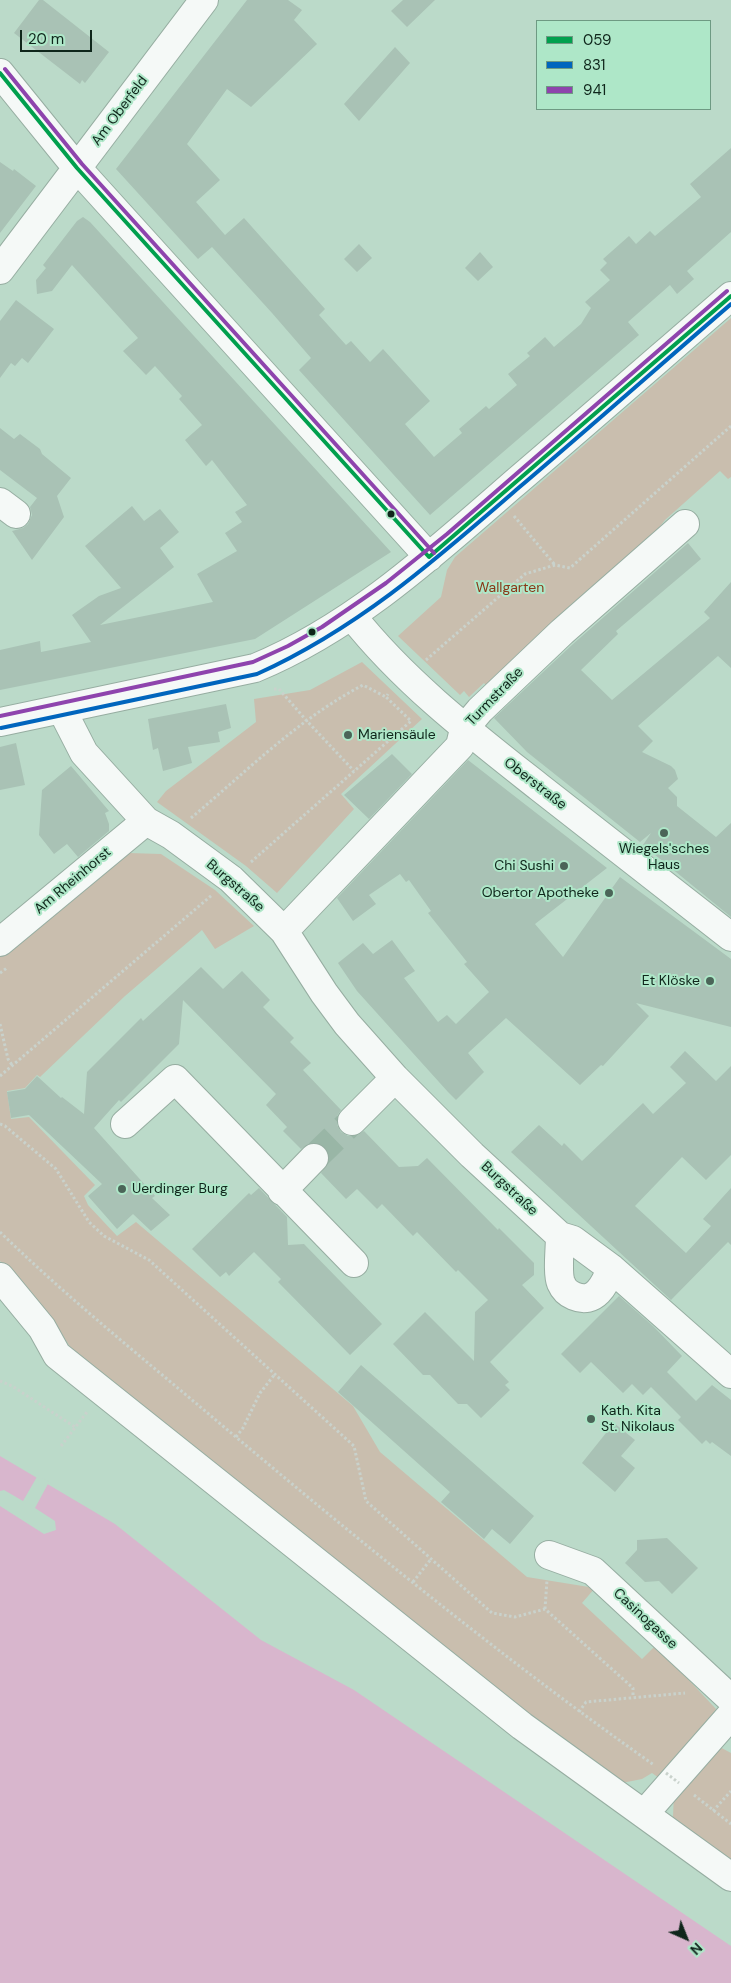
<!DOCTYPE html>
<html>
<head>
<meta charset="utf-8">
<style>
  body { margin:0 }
  #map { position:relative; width:731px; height:1983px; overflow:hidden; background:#bbdac9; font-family:"DM Sans",sans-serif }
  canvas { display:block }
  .legend { position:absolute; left:536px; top:20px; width:175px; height:90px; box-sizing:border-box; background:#aee7c8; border:1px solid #6e9a83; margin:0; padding:6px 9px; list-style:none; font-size:15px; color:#0f261b }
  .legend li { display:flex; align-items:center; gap:10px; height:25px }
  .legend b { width:25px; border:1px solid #6e9a83 }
  .north { position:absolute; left:661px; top:1913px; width:50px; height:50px; -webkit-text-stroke:4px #aee7c8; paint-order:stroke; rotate:136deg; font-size:14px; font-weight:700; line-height:20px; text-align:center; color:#0f261b }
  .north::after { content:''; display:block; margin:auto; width:18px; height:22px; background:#0f261b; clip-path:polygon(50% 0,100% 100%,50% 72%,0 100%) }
  .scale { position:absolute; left:20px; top:30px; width:72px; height:22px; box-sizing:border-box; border:2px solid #0f261b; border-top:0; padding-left:6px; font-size:15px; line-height:18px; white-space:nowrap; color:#0f261b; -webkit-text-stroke:4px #aee7c8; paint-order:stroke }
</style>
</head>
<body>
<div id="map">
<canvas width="731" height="1983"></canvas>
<ul class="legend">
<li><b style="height:6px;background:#01a04e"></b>059</li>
<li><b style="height:6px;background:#0065bd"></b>831</li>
<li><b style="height:6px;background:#8e44ad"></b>941</li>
</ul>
<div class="north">N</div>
<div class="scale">20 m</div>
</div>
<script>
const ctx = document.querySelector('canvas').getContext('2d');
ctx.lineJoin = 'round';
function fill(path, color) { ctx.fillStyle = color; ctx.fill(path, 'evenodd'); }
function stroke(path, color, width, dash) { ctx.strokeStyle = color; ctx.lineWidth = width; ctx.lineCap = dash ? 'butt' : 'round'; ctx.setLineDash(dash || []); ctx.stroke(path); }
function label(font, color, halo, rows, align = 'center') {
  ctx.font = font + ' "DM Sans",sans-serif'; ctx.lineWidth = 4; ctx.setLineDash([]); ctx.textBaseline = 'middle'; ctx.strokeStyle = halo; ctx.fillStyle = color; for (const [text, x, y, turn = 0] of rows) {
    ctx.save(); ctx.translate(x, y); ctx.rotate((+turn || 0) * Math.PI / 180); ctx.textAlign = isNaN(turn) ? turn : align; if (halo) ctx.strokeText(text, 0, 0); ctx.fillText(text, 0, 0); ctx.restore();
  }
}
const green = new Path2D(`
  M731,318V477L728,479L720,471L665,520L647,543L489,689L484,683L469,697L464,691L460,695L398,636L441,597L447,570L455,557Z
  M362,662L422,719L341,794L354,809L277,893L246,866L157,802L166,791L256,722L254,699L310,690Z
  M129,853L161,854L215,890L254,926L215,949L202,930L125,996L40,1077L37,1075L25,1088L7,1091L11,1119L29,1117L95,1185L84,1196L88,1205L117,1236L136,1222L353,1406L380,1452L527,1577L595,1588L582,1603L642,1659L656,1645L716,1709L705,1726L659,1778L652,1773L642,1779L622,1783L549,1739L72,1350L51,1317L0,1261V956Z
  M716,1745L731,1753V1866L673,1817L674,1792Z`);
const water = new Path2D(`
  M0,1456L115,1524L261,1640L354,1690L731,1946V1983H0Z`);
const pier = new Path2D(`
  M38,1475L49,1482L35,1508L55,1521L56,1530L44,1534L0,1506V1491L4,1490L23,1501Z`);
const building = new Path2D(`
  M39,0H43L109,52L85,83L82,80L80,84L14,33Z
  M247,0H288L302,10L294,20L317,44L251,107L227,89L187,144L220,180L196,202L225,235L244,218L325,309L319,315L346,345L351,341L370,362L383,349L430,401L405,424L434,457L462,433L459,429L486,406L489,409L517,385L508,374L530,356L527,353L545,337L554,347L581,324L591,308L585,302L610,280L600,270L607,263L603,259L629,236L636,244L650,231L655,236L701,197L690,184L731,148V232L687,271L694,279L677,294L670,285L628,322L639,335L430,515L299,370L311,358L272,313L212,247L198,259L116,169Z
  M403,0H435L407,27L391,11Z
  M395,47L410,63L359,121L344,104Z
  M0,162L13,171L14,169L36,186L0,233Z
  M83,217L90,222L391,552L255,639L0,690V650L40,641L41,652L91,642L72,615L99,596L121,588L85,546L132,506L144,521L160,509L179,532L160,548L174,567L100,625L213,602L197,574L237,551L225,533L242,522L235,512L247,505L212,460L206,466L185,440L202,425L179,399L182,396L155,366L146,375L123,351L138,338L72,265L52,291L37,294L36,280L46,268L43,265L77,221Z
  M359,244L372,258L357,272L344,259Z
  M480,252L493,267L478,281L465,268Z
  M16,300L54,329L28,363L22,358L15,366L11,363L0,378V321Z
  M0,428L14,439L20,434L40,449L42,454L71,478L57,496L64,517L32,560L12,531L23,528L28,524L32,515L30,507L37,498L0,470Z
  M688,543L701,559L616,631L618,634L581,670L612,700L710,618L704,612L731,582V668L718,656L638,726L653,741L642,752L671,766L675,770L678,779L668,788L677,797V806L716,837L731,823V917L643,845L651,833L640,842L527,752L494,718L573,644Z
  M226,704L231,728L218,732L220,742L188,747L192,763L163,771L158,748L153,750L148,719Z
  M16,743L25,785L0,790V747Z
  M392,754L412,774L369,819L344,795Z
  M468,760L607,868L535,924L563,957L620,877L731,959V1027L636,1003L649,1016L603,1066L601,1065L580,1085L506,1018L468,1053L484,1072L456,1100L448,1092L357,991L338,963L363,943L373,954L392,940L415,971L404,978L438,1022L447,1015L456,1024L489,992L464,964L467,962L428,913L431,911L409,880L406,882L400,874L369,895L376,904L353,921L337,898Z
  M71,766L109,811L105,813L109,824V831L78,857L67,844L54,854L39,835L42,790Z
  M201,967L223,989L242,971L270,1000L263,1007L294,1038L290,1042L311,1063L303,1070L341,1110L337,1116V1125L341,1132L348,1136H356L364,1131L399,1167L418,1166L427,1158L498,1230L499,1228L534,1263V1275L522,1285L544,1308L490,1362L509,1382L505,1385L510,1390L481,1418L467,1404H458L430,1375H423L393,1344L425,1312L474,1361L475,1312L488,1300L458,1270L456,1272L417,1232L413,1236L382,1204L377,1209L357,1189L346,1199L321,1173L329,1161V1153L325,1147L318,1143H310L301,1149L283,1131L287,1127L266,1105L276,1094L183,1000L179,1044L121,1102L119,1100L94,1128L155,1196L152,1198L170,1215L151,1231L133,1214L117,1229L88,1196L102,1184L29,1115L11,1118L7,1092L25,1089L37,1076L61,1098L62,1097L84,1114L87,1072L141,1018L143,1021Z
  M685,1051L716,1081L731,1066V1155L706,1180L682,1157L635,1206L686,1253L711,1226L703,1219L731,1188V1245L728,1242L671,1300L511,1152L539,1125L562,1146L564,1143L582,1161L643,1103L653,1114L686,1083L670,1067Z
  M259,1188L287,1217L288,1245L304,1244L382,1324L350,1355L278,1282L281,1279L254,1252L229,1276L226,1272L220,1277L192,1249L249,1193L251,1195Z
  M619,1296L653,1326L682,1356L667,1372L696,1401L712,1385L731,1400V1456L712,1442L710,1444L706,1440L702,1444L678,1420L681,1417L651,1387L643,1395L632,1384L623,1393L591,1362L580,1373L561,1354Z
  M361,1365L534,1516L510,1544L492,1529L484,1539L441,1502L450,1492L338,1392Z
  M614,1423L635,1440L621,1456L635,1468L615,1492L582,1463Z
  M667,1538L698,1568L672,1594L659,1581L645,1582L625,1563L637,1550V1540Z`);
const minorTunnel = new Path2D(`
  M314,1158L352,1121`);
const path = new Path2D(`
  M514,516L555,565
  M426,660L525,574L555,565L570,568L731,426
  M274,689H279L306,720L354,771
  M191,818C246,772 298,719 363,685L386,697
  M251,862L411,721L386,697L388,694
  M0,973L7,968
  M0,1024L8,1059L12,1065
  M0,1076L212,895
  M0,1124L5,1126L56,1169L89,1222L104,1236L149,1260L354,1446L366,1501L492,1613L515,1617L545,1609L633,1688V1697
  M0,1232C71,1301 149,1363 224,1427C363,1544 505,1660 654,1765
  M0,1381L12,1386L75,1427
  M236,1437L243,1428L260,1393L275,1374
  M61,1446L87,1412
  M413,1582L431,1559
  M545,1609L547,1580
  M579,1712L586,1702L685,1693
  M694,1795L731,1824
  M713,1811L731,1791`);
const minor = new Path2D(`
  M0,73L77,168L429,557
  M0,270L204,0
  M0,502L16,514
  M352,616C404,682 473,735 539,787C603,837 667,887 731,937
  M62,710L84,753L146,821L171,835L231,879L284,931L324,993L347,1024L395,1078L472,1155L560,1236L573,1240L611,1268L731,1374
  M0,722L255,668C352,628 432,555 510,487C584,424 657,360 731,296
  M284,931L460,746L464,729L480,710L562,632L685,524
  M0,942L146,821
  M352,1121L395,1078
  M125,1124L175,1079L354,1263
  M282,1191L314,1158
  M560,1236C560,1248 557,1273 561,1283C564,1290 567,1293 574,1296C595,1305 605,1285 611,1268
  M0,1277L42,1328L57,1355L522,1726L731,1877
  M549,1555L593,1571L731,1699
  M644,1814L731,1715`);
const pathBridge = new Path2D(`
  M666,1773L679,1783`);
const bus1 = new Path2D(`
  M0,73L77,168L429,557
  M429,557L731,296`);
const bus2 = new Path2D(`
  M1,728L257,674C358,628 433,562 516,490C588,429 659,366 731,304`);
const bus3 = new Path2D(`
  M5,69L82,164L434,553
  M0,716L253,662L288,646L322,627L386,583L447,534L727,291`);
const markers = [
  [391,514,4.5,"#0f261b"],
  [312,632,4.5,"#0f261b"],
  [348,735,5,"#4b6558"],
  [664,833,5,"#4b6558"],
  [564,866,5,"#4b6558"],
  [609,893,5,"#4b6558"],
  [710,981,5,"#4b6558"],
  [122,1189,5,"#4b6558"],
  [591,1419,5,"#4b6558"]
];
const streetNames = [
  ["Am Oberfeld",120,111,-53],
  ["Turmstraße",495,697,-46],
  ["Oberstraße",535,784,38],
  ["Am Rheinhorst",73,881,-40],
  ["Burgstraße",235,886,41],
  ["Burgstraße",509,1189,43],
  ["Casinogasse",645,1619,43]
];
const parkNames = [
  ["Wallgarten",510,588]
];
const poiNames = [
  ["Mariensäule",358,735],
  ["Wiegels'sches",664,849,"center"],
  ["Haus",664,865,"center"],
  ["Chi Sushi",554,866,"right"],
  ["Obertor Apotheke",599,893,"right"],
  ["Et Klöske",700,981,"right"],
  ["Uerdinger Burg",132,1189],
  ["Kath. Kita",601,1411],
  ["St. Nikolaus",601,1427]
];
fill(green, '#c9beae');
fill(water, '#d8b6cd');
fill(pier, '#bbdac9');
fill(building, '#a9c2b5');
stroke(minorTunnel, '#99b6a6', 28, [28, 14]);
stroke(minor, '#96ada1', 30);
stroke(path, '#c9d2cc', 3, [2.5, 2.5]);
stroke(minor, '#f5f9f7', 28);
stroke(pathBridge, '#c9d2cc', 3, [2.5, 2.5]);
stroke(bus1, '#01a04e', 4);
stroke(bus2, '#0065bd', 4);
stroke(bus3, '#8e44ad', 4);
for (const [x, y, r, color] of markers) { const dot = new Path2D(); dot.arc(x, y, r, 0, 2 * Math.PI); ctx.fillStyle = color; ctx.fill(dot); stroke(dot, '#aee7c8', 2); }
label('14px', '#0f261b', '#aee7c8', streetNames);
label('14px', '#893818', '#aee7c8', parkNames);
label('14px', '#0f261b', '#aee7c8', poiNames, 'left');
</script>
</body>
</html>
